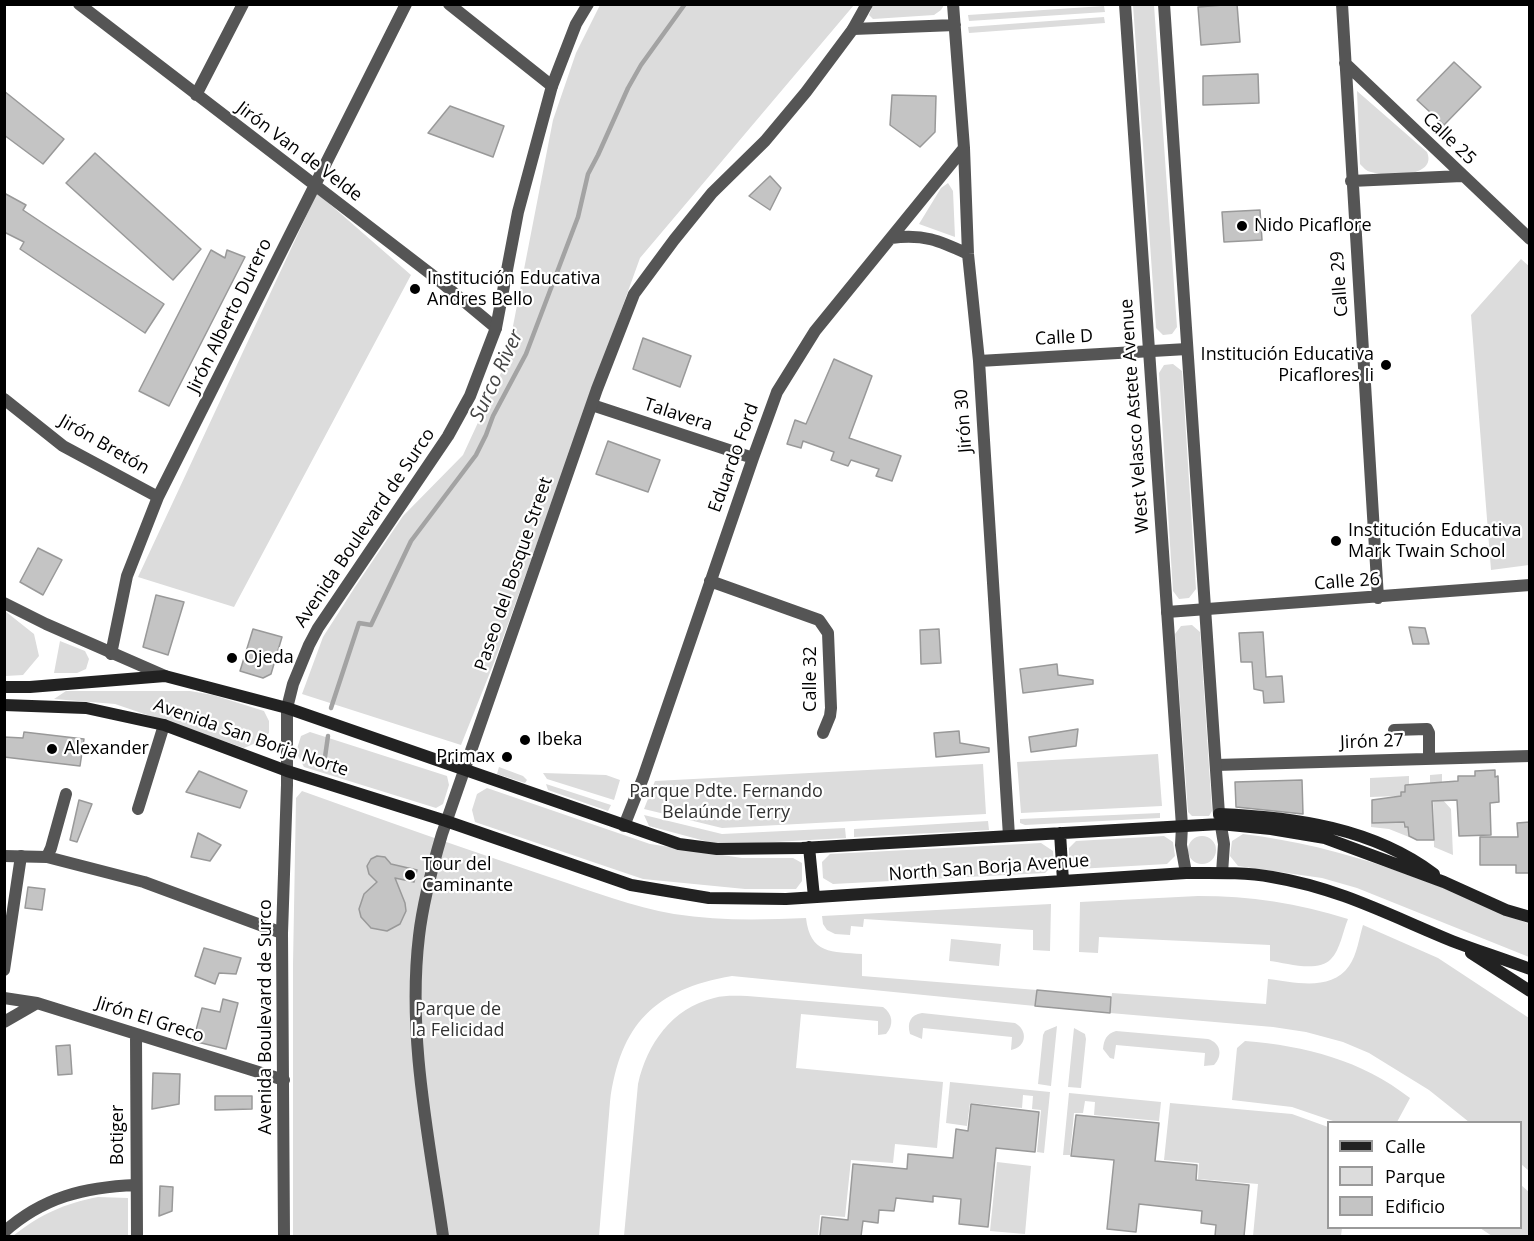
<!DOCTYPE html>
<html>
<head>
<meta charset="utf-8">
<style>
  body { margin:0 }
  #map { position:relative; width:1534px; height:1241px; overflow:hidden; background:#fff; font-family:"Open Sans",sans-serif }
  canvas { display:block }
  .frame { position:absolute; inset:0; border:6px solid #000; pointer-events:none }
  .legend { position:absolute; left:1327px; top:1121px; width:195px; height:108px; box-sizing:border-box; background:#fff; border:2px solid #999; margin:0; padding:8px 10px; list-style:none; font-size:18px; color:#000 }
  .legend li { display:flex; align-items:center; gap:12px; height:30px }
  .legend b { width:30px; border:2px solid #999 }
</style>
</head>
<body>
<div id="map">
<canvas width="1534" height="1241"></canvas>
<div class="frame"></div>
<ul class="legend">
<li><b style="height:8px;background:#222"></b>Calle</li>
<li><b style="height:16px;background:#dcdcdc"></b>Parque</li>
<li><b style="height:16px;background:#c4c4c4"></b>Edificio</li>
</ul>
</div>
<script>
const ctx = document.querySelector('canvas').getContext('2d');
ctx.lineJoin = 'round';
function fill(path, color) { ctx.fillStyle = color; ctx.fill(path, 'evenodd'); }
function stroke(path, color, width, dash) { ctx.strokeStyle = color; ctx.lineWidth = width; ctx.lineCap = dash ? 'butt' : 'round'; ctx.setLineDash(dash || []); ctx.stroke(path); }
function label(font, color, halo, rows, align = 'center') {
  ctx.font = font + ' "Open Sans",sans-serif'; ctx.lineWidth = 4.5; ctx.setLineDash([]); ctx.textBaseline = 'middle'; ctx.strokeStyle = halo; ctx.fillStyle = color; for (const [text, x, y, turn = 0] of rows) {
    ctx.save(); ctx.translate(x, y); ctx.rotate((+turn || 0) * Math.PI / 180); ctx.textAlign = isNaN(turn) ? turn : align; if (halo) ctx.strokeText(text, 0, 0); ctx.fillText(text, 0, 0); ctx.restore();
  }
}
const green = new Path2D(`
  M600,5H854L640,258L495,660L461,745L302,694L323,637L355,587L403,516L463,455L506,362L553,120L576,53Z
  M873,5H944L941,10L934,15L873,19L869,15Z
  M1133,5H1154L1177,327L1172,334L1163,335L1156,328Z
  M1104,6L1105,12L969,21L968,15Z
  M1104,17L1105,23L969,33L968,27Z
  M1357,91L1427,152C1438,178 1386,177 1371,172C1366,171 1364,168 1360,164Z
  M948,183L953,191L955,237L919,224L941,188Z
  M317,193L411,275L234,607L138,577Z
  M1521,259L1530,267L1529,565L1491,570L1471,315Z
  M1173,364L1182,371L1196,589L1189,598L1179,599L1173,591L1159,373L1164,365Z
  M5,611L34,634L39,656L23,675L5,676Z
  M1192,625L1200,632L1212,811L1209,816H1192L1188,812L1175,634L1181,626Z
  M60,641L85,651L89,659L86,669L77,673H54Z
  M66,691H190L213,695L264,711L269,721V733L258,742L244,748L115,704L54,699Z
  M310,732L447,776L449,785L443,804L436,808L304,767L296,752L301,736Z
  M1158,754L1162,806L1021,813L1017,762Z
  M983,764L986,814L722,828L644,809L655,781Z
  M499,767L523,776L527,780L525,783L497,774Z
  M543,773L606,775L620,780L614,800L547,779Z
  M1442,774V799L1451,809L1453,855L1434,847L1433,791H1430V775Z
  M1409,776V784H1404L1405,792H1401V796L1370,797V778Z
  M546,784L611,805L608,811L548,790Z
  M487,788L650,844L742,858H793L802,863V881L796,889H745L643,879L475,822L472,810L477,794Z
  M302,791C385,821 468,850 552,878C592,891 633,907 674,914C718,921 762,920 806,918C810,954 832,952 862,954V976L1037,990L1035,1006L732,976C655,989 620,1024 610,1102L599,1236H293V964L296,798Z
  M1160,813V818L1025,825L1020,823V819Z
  M644,815L722,834L845,828L846,838L720,845L649,826Z
  M988,821L989,830L854,837V829Z
  M1371,823H1403L1404,827H1408L1409,837L1389,829L1371,827Z
  M1243,834C1344,846 1437,883 1529,924V957L1357,888L1322,878L1238,866L1230,856L1232,841Z
  M1188 850a14 14 0 1 1 28 0a14 14 0 1 1-28 0Z
  M1164,836L1173,842L1175,856L1167,864L1077,869L1069,860V848L1076,841Z
  M1041,843L1053,851L1054,864L1045,873L833,884L823,878L822,862L830,854Z
  M1198,896C1250,896 1298,903 1348,919C1343,931 1340,950 1331,959C1318,973 1286,963 1270,961V945L1099,937L1098,953L1079,952L1080,902Z
  M1051,904L1050,951L1033,950V930L864,919L863,927L851,926L850,935L835,934L827,930L823,924L822,916Z
  M1363,925L1438,958L1529,1018V1171L1521,1164L1520,1122H1469L1429,1090L1369,1053L1343,1042L1306,1032L1273,1027L1110,1013L1112,993L1266,1004L1268,979C1294,982 1331,992 1349,966C1357,955 1359,938 1363,925Z
  M951,939L1001,944L999,966L949,961Z
  M747,996L883,1007C893,1014 894,1025 886,1034L878,1035V1021L801,1014L796,1068L943,1082L937,1148L895,1144L893,1163L851,1160L845,1217L820,1215L818,1236H624L638,1084C647,1044 672,1008 714,998C725,995 737,996 747,996Z
  M922,1013L1015,1023C1028,1030 1027,1047 1011,1050L1012,1037L923,1028L922,1039L910,1034C907,1023 910,1015 922,1013Z
  M1057,1026L1051,1086L1038,1084L1043,1035L1045,1031Z
  M1074,1028L1085,1034L1086,1039L1081,1088L1068,1087Z
  M1116,1031L1208,1039C1221,1043 1223,1056 1214,1065L1204,1066L1205,1053L1116,1045L1114,1059L1110,1058L1103,1049C1104,1040 1106,1034 1116,1031Z
  M1245,1041C1306,1046 1361,1060 1410,1098L1397,1122H1336L1292,1107L1232,1100L1237,1048Z
  M950,1082L1050,1092L1044,1153L1037,1152L1041,1110L1032,1109L1033,1096L1023,1095L1022,1108L970,1103L967,1126L946,1123Z
  M1069,1093L1161,1102L1159,1121L1094,1115L1095,1102L1085,1101L1083,1113H1074L1070,1155H1063Z
  M1170,1103L1292,1114L1328,1127V1228H1342L1341,1236H1253L1258,1184L1198,1179L1199,1163L1164,1160Z
  M997,1162L1031,1166L1025,1234L990,1231Z
  M1521,1185L1529,1192V1236H1492L1480,1228H1520Z
  M98,1197L128,1198V1236H13C41,1214 63,1204 98,1197Z`);
const stream = new Path2D(`
  M331,708L359,623L371,625L411,541L476,455L486,435L493,416L526,354L578,217L588,174L598,155L628,88L641,65L685,4
  M324,764L328,736`);
const building = new Path2D(`
  M1237,4L1240,42L1201,45L1198,7Z
  M1454,62L1481,87L1444,125L1417,100Z
  M1258,74L1259,103L1203,105V76Z
  M4,91L64,139L43,164L4,135Z
  M892,95L936,96L935,132L920,147L890,125Z
  M450,106L504,126L493,157L428,133Z
  M95,153L201,249L173,280L66,183Z
  M770,176L781,188L770,210L749,196Z
  M4,193L26,205L23,210L164,304L145,333L20,249L24,242L4,232Z
  M1260,210L1262,240L1224,242L1222,212Z
  M211,250L225,258L227,250L245,257L169,406L139,391Z
  M643,338L691,356L680,387L633,369Z
  M834,359L872,376L849,438L901,456L892,481L876,476L879,469L851,460L848,466L831,460L834,452L803,441L801,448L787,444L795,420L806,424Z
  M608,441L660,460L648,492L596,474Z
  M38,548L62,560L43,595L20,582Z
  M156,595L184,602L168,655L143,647Z
  M1409,627L1425,628L1429,644H1413Z
  M253,629L282,637L271,674L263,678L240,671Z
  M939,629L941,663L921,664L920,630Z
  M1263,632L1266,677L1282,676L1284,702L1264,703L1263,691L1254,689L1252,662H1241L1239,633Z
  M1057,664L1058,675L1093,680V684L1023,693L1020,669Z
  M1078,729L1076,746L1031,752L1029,737Z
  M959,731L960,743L989,748V752L936,757L934,733Z
  M24,732L84,739L80,766L4,757V737L23,738Z
  M1495,770V777L1498,776L1499,802L1490,803L1491,835L1459,836L1457,800L1432,801L1434,840H1417L1409,836L1408,827H1405L1404,822L1372,823V800L1401,796V792H1405V785L1458,781V776H1475V771Z
  M199,771L247,791L240,808L186,792Z
  M1302,780L1303,814L1236,807L1235,782Z
  M79,800L92,804L77,842L70,840Z
  M1530,822V873H1516V865H1480V837H1518L1517,823Z
  M198,833L221,845L210,861L191,857Z
  M377,856L385,857L391,864L417,870L414,882L395,878L405,903L406,911L400,924L387,931L371,928L361,917L359,909L364,894L377,882L369,874L367,866L371,859Z
  M28,887L45,889L42,910L25,908Z
  M204,948L241,958L236,974L219,973L215,984L195,976Z
  M1037,990L1111,997L1110,1013L1035,1006Z
  M223,999L238,1003L226,1049L193,1041L202,1008L220,1012Z
  M70,1045L72,1074L58,1075L56,1046Z
  M153,1073L180,1074L179,1104L152,1109Z
  M215,1096H252V1109L215,1110Z
  M971,1104L1039,1112L1035,1152L996,1148L988,1227L959,1224L961,1199L933,1196V1202L896,1198L894,1211L879,1210L878,1223L863,1221L861,1236H820L822,1217L848,1220L853,1164L907,1169L908,1154L953,1158L956,1129L968,1131Z
  M1076,1115L1159,1123L1155,1161L1197,1165L1196,1180L1249,1185L1244,1236H1215L1216,1225L1201,1223L1202,1211L1139,1204L1136,1232L1107,1229L1114,1160L1071,1156Z
  M160,1186L173,1187L172,1211L159,1216Z`);
const pedestrian = new Path2D(`
  M4,970L21,856`);
const minor = new Path2D(`
  M79,4L436,278L496,328
  M449,4L552,86
  M953,4L964,148L968,254L979,361L1009,836
  M1342,4L1378,598
  M853,29L955,25
  M1345,63L1530,239
  M196,95L243,4
  M1351,181L1462,176
  M891,238C924,234 938,240 968,254
  M979,361L1187,349
  M4,399L63,446L158,497
  M592,405L753,458
  M710,581L819,620L828,633L831,708L830,716L823,733
  M1167,612L1530,585
  M111,654L127,576L158,497L406,4
  M1394,730L1427,729L1429,733V758
  M1216,765L1530,756
  M138,809L164,725
  M624,826L643,778L753,458L777,392L815,331L964,148
  M4,856L47,857L144,882L282,933
  M47,857L51,848L66,794
  M4,998L37,1003L284,1080
  M4,1022L37,1003
  M136,1034L137,1236
  M4,1232C43,1197 85,1187 136,1185`);
const tertiary = new Path2D(`
  M1125,4L1182,826L1181,845L1186,873
  M1164,4L1219,814L1224,844L1222,873
  M4,603L46,624L165,676
  M284,1236L282,933L287,785V708L293,684L309,645L318,628L448,436L470,396L496,328L518,212L552,86L576,24L588,4
  M443,1236C429,1138 407,1036 419,936C423,901 432,868 442,834L597,389L634,294L674,240L712,193L765,141L806,92L853,29L867,4`);
const secondary = new Path2D(`
  M4,687H30L165,676L287,708L679,844L717,849L802,848L1220,824L1271,829L1325,838L1444,882L1506,910L1530,917
  M4,705L86,708L164,725L287,771L446,821L631,885L709,898L786,899L1186,873C1214,873 1244,872 1272,877C1339,888 1391,916 1452,941C1478,951 1504,959 1530,969
  M1219,814C1294,817 1373,828 1434,874
  M1060,833L1063,881
  M809,847L814,897
  M1471,953L1530,991`);
const markers = [
  [1242,226,6,"#000"],
  [415,289,6,"#000"],
  [1386,365,6,"#000"],
  [1336,541,6,"#000"],
  [232,658,6,"#000"],
  [525,740,6,"#000"],
  [52,749,6,"#000"],
  [507,757,6,"#000"],
  [410,875,6,"#000"]
];
const streetNames = [
  ["Calle 25",1449,139,44],
  ["Jirón Van de Velde",299,152,37],
  ["Calle 29",1340,284,-94],
  ["Jirón Alberto Durero",230,316,-64],
  ["Calle D",1064,338,-3],
  ["Talavera",678,415,18],
  ["West Velasco Astete Avenue",1135,416,-94],
  ["Jirón 30",964,421,-94],
  ["Jirón Bretón",104,445,30],
  ["Eduardo Ford",734,458,-70],
  ["Avenida Boulevard de Surco",365,528,-56],
  ["Paseo del Bosque Street",514,574,-71],
  ["Calle 26",1347,582,-4],
  ["Calle 32",811,679,-90],
  ["Avenida San Borja Norte",251,738,19],
  ["Jirón 27",1372,742,-2],
  ["North San Borja Avenue",989,868,-4],
  ["Avenida Boulevard de Surco",266,1017,-90],
  ["Jirón El Greco",150,1020,18],
  ["Botiger",118,1135,-90]
];
const poiNames = [
  ["Nido Picaflore",1254,226],
  ["Institución Educativa",427,279],
  ["Andres Bello",427,300],
  ["Institución Educativa",1374,355,"right"],
  ["Picaflores Ii",1374,376,"right"],
  ["Institución Educativa",1348,531],
  ["Mark Twain School",1348,552],
  ["Ojeda",244,658],
  ["Ibeka",537,740],
  ["Alexander",64,749],
  ["Primax",495,757,"right"],
  ["Tour del",422,865],
  ["Caminante",422,886]
];
const parkNames = [
  ["Parque Pdte. Fernando",726,792],
  ["Belaúnde Terry",726,813],
  ["Parque de",458,1010],
  ["la Felicidad",458,1031]
];
const waterNames = [
  ["Surco River",497,376,-65]
];
fill(green, '#dcdcdc');
stroke(stream, '#a3a3a3', 4.5);
fill(building, '#c4c4c4');
stroke(building, '#999', 1.5);
stroke(pedestrian, '#555', 12);
stroke(minor, '#555', 12);
stroke(tertiary, '#555', 12);
stroke(secondary, '#222', 12);
for (const [x, y, r, color] of markers) { const dot = new Path2D(); dot.arc(x, y, r, 0, 2 * Math.PI); ctx.fillStyle = color; ctx.fill(dot); stroke(dot, '#fff', 2); }
label('18px', '#000', '#fff', streetNames);
label('18px', '#000', '#fff', poiNames, 'left');
label('18px', '#333', '#fff', parkNames);
label('italic 20px', '#444', '#fff', waterNames);
</script>
</body>
</html>
